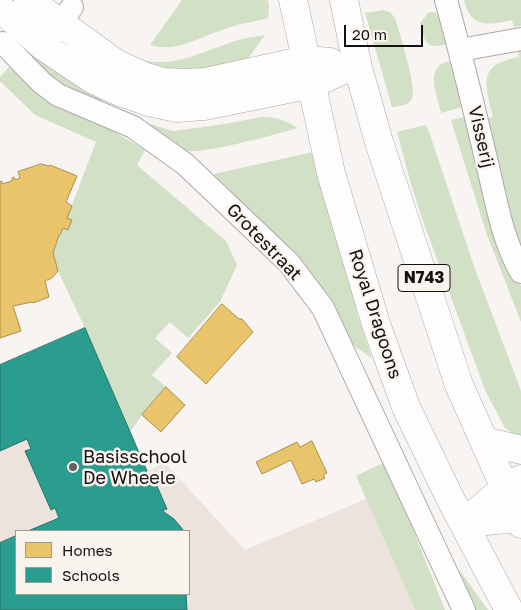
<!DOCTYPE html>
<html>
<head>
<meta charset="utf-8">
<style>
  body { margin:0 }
  #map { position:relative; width:521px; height:610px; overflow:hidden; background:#f7f4f2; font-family:"Golos Text",sans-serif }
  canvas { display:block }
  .legend { position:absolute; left:15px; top:530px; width:175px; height:65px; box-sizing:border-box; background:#faf4ef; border:1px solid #9e9a96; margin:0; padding:6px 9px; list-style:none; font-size:15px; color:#141210 }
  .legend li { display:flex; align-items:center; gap:10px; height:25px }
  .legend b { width:25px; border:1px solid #9e9a96 }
  .scale { position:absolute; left:344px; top:25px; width:79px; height:22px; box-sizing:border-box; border:2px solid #141210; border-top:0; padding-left:6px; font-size:15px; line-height:18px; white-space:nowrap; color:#141210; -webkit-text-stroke:4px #faf4ef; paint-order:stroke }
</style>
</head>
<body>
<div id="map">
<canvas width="521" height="610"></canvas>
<ul class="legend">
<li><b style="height:14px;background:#e9c46a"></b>Homes</li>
<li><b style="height:14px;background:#2a9d8f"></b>Schools</li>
</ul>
<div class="scale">20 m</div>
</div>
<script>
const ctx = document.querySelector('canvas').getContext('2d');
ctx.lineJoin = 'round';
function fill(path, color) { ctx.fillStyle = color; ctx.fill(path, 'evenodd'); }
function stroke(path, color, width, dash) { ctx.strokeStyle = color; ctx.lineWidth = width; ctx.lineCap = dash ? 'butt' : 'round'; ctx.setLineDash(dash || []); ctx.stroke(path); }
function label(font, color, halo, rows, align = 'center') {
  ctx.font = font + ' "Golos Text",sans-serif'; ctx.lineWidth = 5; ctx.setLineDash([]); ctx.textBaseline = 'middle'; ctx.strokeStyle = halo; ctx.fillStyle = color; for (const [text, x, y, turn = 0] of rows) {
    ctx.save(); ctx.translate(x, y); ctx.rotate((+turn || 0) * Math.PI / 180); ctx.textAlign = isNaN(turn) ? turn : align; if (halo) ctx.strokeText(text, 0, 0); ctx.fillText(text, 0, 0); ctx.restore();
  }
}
const built = new Path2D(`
  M85,328L147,471L165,463L245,550L366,499L415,610H0V365ZM16,531H189V594H16Z`);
const green = new Path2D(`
  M182,0H268L269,8L268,18C253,22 237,24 222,30C197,38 177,53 150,45Z
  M464,0H521V26L514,27L512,20C489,25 471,29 464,0Z
  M383,10L390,12L395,18C399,31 417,88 412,98C409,106 399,106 392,107L365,13Z
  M429,12H434L441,16L447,44C425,50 425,42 420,23Z
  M265,35L249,57L227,68L173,73L138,59C176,70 206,49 242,39C249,37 257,37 265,35Z
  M28,47L81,82L111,108L72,94L16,50Z
  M518,50H521V246L505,198L486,119L493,117C485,83 477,65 519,57Z
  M451,61L462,107L441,113C437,94 423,65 451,61Z
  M9,67L46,100L104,126L145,150L137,165L226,241L237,265L220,302L188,338L170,322L155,338L172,353L152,375L166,387L142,415L130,432L85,328L58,271L53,253L59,235H60L63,228L68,230L72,221L67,218L96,142L35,115L0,81V77Z
  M261,117C276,117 285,120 298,128C277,134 196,157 180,150C172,147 154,130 147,123L173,131L225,124Z
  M465,117L502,252L521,286V322L486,232L451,120Z
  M425,125L428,129L475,269L521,391V439L505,428L485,390L423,221L411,184L397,132Z
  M313,152L355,298L357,314L372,358L348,342L305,272L251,211L227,192L214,174Z
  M385,462L393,479L445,610H415L356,476Z
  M458,568L488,610H475Z`);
const homes = new Path2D(`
  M41,164L49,166L50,165L77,176L66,202L72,206L67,218L72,220L68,230L63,228L60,235H59L53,253L58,271L52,278L45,281L49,297L33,303L32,302L13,306L21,331L0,338V182L2,181V184L12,181V178L14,177L15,180L20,178L18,172Z
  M222,304L239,319H242L253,332L206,384L177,357Z
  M166,387L185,405L161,432L142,415Z
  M312,441L327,473L323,475L325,478L316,482L314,479L302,484L291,460L262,474L256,462L297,442L300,447Z`);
const schools = new Path2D(`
  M85,328L147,471L144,473L147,480L153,477L167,509L163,510L164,512L174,519L184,531H28L59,518L55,508L51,510L25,451L31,449L27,439L0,451V365Z
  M16,536V594H186L187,610H0V543Z`);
const minor = new Path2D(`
  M446,0C461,54 474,108 487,163C496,200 502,239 521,272
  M50,37L72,7
  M3,43L42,83L58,95L133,127L185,164L289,263L323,308L464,610
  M460,50L521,39`);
const tertiary = new Path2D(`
  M28,0L117,64L146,77L163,82L186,83L206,82L306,60L330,62
  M0,8L43,46L92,79L118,91L149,102L177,108L204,106L312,84L357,64
  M464,523L505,488L521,479
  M464,523L521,518`);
const primary = new Path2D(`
  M293,0L331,173L376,324L406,407L449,496L509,610
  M344,0L357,64L379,142L459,385L521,524
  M484,441L521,450`);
const markers = [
  [73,467,5,"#63615f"]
];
const shields = [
  [424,278,52]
];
const shieldNames = [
  ["N743",424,278]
];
const streetNames = [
  ["Visserij",481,137,77],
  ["Grotestraat",264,242,46],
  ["Royal Dragoons",375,314,72]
];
const poiNames = [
  ["Basisschool",83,457],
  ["De Wheele",83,478]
];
fill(built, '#ece3dd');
fill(green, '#d2e0c6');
fill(homes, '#e9c46a');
stroke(homes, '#a98f4f', 1);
fill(schools, '#2a9d8f');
stroke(schools, '#237369', 1);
stroke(minor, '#aba9a7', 24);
stroke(tertiary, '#aba9a7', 29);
stroke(primary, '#aba9a7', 29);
stroke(minor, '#fefdfd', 22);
stroke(tertiary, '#fefdfd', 28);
stroke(primary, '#fefdfd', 28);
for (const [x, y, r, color] of markers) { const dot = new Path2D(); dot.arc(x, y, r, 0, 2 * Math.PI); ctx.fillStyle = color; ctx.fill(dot); stroke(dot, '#faf4ef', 2); }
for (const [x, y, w] of shields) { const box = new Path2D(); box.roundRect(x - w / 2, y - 13.5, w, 27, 4); ctx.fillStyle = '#faf4ef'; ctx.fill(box); stroke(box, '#141210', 1); }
label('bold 16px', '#141210', null, shieldNames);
label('18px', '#141210', '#faf4ef', streetNames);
label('18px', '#141210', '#faf4ef', poiNames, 'left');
</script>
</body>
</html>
